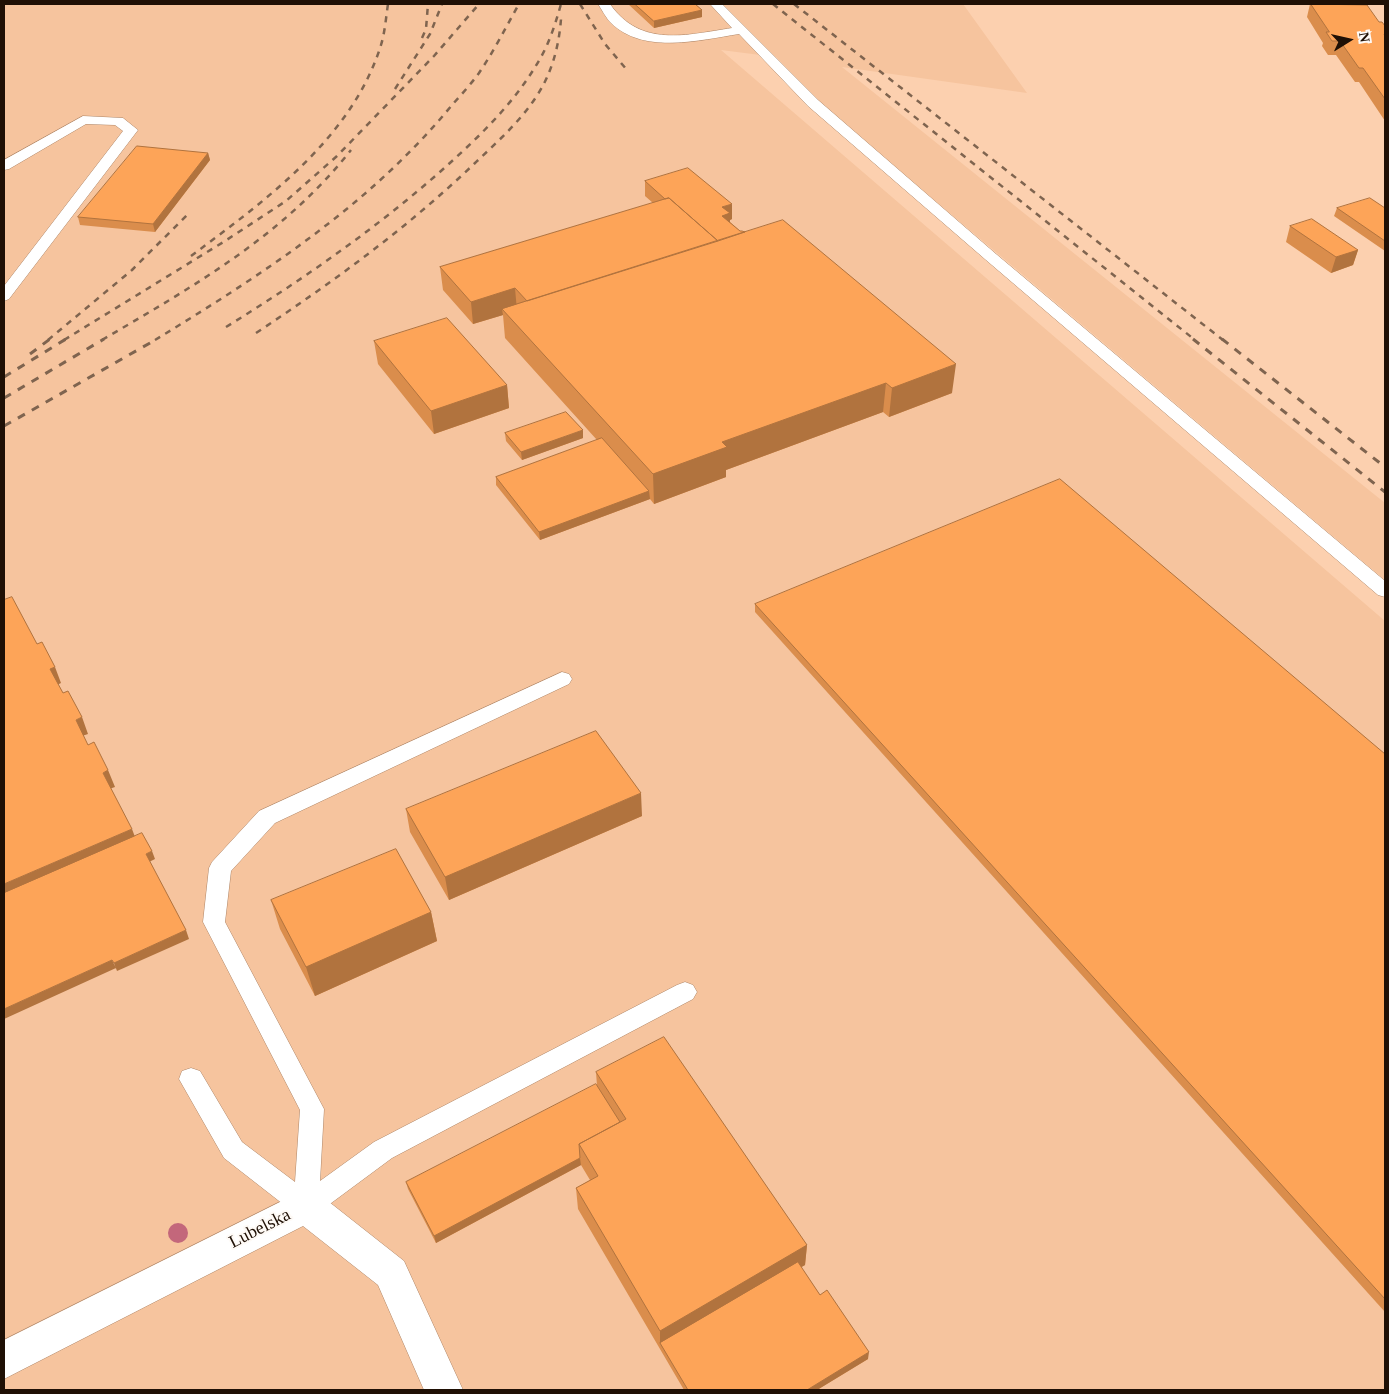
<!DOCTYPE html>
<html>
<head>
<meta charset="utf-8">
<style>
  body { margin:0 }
  #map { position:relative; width:1389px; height:1394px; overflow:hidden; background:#fcd0af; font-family:"Times New Roman",serif }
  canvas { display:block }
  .frame { position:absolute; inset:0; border:5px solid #1f1005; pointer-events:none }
  .north { position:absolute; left:1324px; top:15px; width:50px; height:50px; -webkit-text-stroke:4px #fefaf6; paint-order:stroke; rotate:80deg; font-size:14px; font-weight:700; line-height:20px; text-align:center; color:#1f1005 }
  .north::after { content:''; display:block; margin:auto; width:18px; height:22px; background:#1f1005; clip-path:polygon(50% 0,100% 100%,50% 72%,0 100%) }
</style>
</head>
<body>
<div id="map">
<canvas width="1389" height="1394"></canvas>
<div class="frame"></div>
<div class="north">N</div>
</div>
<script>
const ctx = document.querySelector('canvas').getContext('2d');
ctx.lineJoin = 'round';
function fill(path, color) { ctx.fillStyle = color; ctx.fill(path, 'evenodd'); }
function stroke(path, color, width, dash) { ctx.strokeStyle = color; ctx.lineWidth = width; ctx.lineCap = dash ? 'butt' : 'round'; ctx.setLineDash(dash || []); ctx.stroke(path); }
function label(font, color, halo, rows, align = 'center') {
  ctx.font = font + ' "Times New Roman",serif'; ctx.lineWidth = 4; ctx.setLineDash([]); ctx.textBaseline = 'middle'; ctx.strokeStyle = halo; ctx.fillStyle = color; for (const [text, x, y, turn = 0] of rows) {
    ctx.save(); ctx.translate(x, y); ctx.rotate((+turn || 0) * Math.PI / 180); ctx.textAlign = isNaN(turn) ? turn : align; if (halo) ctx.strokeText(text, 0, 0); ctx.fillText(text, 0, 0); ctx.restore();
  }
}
const built = new Path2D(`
  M4,4H963L1027,93L842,67L1385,503V580L825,108L776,57L721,50L1385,621V1390H4Z`);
const service = new Path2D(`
  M598,4H610C641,48 686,35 732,28L710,4H722L818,100L996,254L1385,581V597L1378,595L986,260L808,106L739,34C700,40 644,55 611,23C606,18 602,10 598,4Z
  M83,116L123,118L138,130L9,299L4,301V286L123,131L115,125L86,124L9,169L4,170V160Z
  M562,672L569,674L572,679L569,684L275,823L231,871L225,922L324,1109L320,1181L374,1142L677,985L685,982L693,985L697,992L693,999L392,1158L315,1215L306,1218L297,1215L224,1158L179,1079L182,1071L191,1068L200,1071L242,1142L295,1182L300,1110L203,922L209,868L212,862L259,811Z`);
const minor = new Path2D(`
  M306,1189L319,1194L404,1261L463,1390H424L378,1285L303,1226L4,1379V1340Z`);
const railFar1 = new Path2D(`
  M580,4L605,44L627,70
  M773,4L1195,340
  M794,4L1223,340
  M422,38L426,29L428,4
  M395,89L430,34L442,4
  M191,256C266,200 352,138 381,45C385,32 386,17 388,4
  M226,327C302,280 374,230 441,171C479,137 516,102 541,57C550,41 556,22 561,4
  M256,333C333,282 407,228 474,164C497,142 521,121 538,94C552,72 559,46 561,19
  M48,340L132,270L188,214
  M64,340L225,241L286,201L337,156L434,56L479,4
  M102,340C194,286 284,235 351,150
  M155,340C263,274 371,204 452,105C461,95 471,84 479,73C494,51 506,27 519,4`);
const rail = new Path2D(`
  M1193,339L1385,492
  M1222,339L1385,467
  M30,354L50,339
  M4,377L66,339
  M4,398L104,339
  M4,426L157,339`);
const trees = [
  [178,1233]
];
const wall = new Path2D(`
  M628,4H695L702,10V17L654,28Z
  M1310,4H1342L1385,26V121L1359,82H1355L1336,55H1328L1322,46L1323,43L1307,17Z
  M208,153L210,160L155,232L80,225L78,217Z
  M645,181L732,219L730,220V222L740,231L952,393L889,417L883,412L726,470V477L654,504L650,499L540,540L496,485V477L597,440L505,338L503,315L473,324L443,290L440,267L653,203L645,196Z
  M1337,208H1385V251L1334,216Z
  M1290,226L1358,250L1353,265L1331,273L1286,242Z
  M374,341L507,385L509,408L434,434L378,364Z
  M505,433L583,438L522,460L506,441Z
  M755,604L1385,754V1312L755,612Z
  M406,809L642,816L449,900L410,832Z
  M271,900L431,912L437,941L315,996L280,929Z
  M596,1072L807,1245L805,1265L801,1267L820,1295L868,1359L817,1390H684L578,1209L576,1188L590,1180L581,1165L436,1243L408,1189L406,1182L597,1086Z`);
const shadedWall = new Path2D(`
  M702,10V17L654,28V21Z
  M208,153L210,160L155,232L153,224Z
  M732,204V219L730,220V229L722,231V207Z
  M1358,250L1353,265L1331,273L1336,257Z
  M515,288L517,311L502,309L503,315L473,324L471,302Z
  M956,364L952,393L889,417L892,388Z
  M886,383L883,412L726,470V477L654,504L653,474L722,442Z
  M507,385L509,408L434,434L431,411Z
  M583,430V438L522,460L521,452Z
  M649,491L650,499L540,540L539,532Z
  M55,667L61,683L57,685L50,669Z
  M82,717L88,734L82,736L76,720Z
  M108,770L115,787L109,789L103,773Z
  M641,793L642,816L449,900L445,877Z
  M132,829L138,845L4,903V884Z
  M152,851L155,859L149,862L146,854Z
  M431,912L437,941L315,996L306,967Z
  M186,930L189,939L117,971L114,963Z
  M112,960L116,968L4,1019V1009Z
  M580,1158L581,1165L436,1243L434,1236Z
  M807,1245L805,1265L663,1348L660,1343V1331Z
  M869,1352L868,1359L817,1390H807Z`);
const building = new Path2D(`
  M635,4H695L702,10L654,21Z
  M1311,4L1367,5L1379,22H1382L1385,26V34H1384L1385,36V99L1363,68H1359L1340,41H1332L1326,32H1329Z
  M137,146L208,153L153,224L78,217Z
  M688,168L732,204L722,207L730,213L722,216L740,231H742L745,232L718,241L669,198L665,199L645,181Z
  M669,198L718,241L527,301L515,288L471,302L440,267Z
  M1370,198L1385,208V241L1337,208Z
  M1312,219L1358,250L1336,257L1290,226Z
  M783,220L956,364L892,388L886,383L722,442L727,447L653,474L502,309Z
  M447,318L507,385L431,411L374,341Z
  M566,412L583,430L521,452L505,433Z
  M602,438L649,491L539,532L496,477Z
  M1060,479L1385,754V1299L755,604Z
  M12,597L37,644L42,642L55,667L50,669L63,693L68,691L82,717L76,720L88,745L94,742L108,770L103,773L132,829L4,884V600Z
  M596,731L641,793L445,877L406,809Z
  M142,833L152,851L146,854L186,930L114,963L112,960L4,1009V893Z
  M396,849L431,912L306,967L271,900Z
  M664,1037L807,1245L660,1331L576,1188L598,1176L579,1144L626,1119L596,1072Z
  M596,1084L620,1122L579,1144L580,1158L434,1236L406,1182Z
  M798,1262L820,1295L827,1290L869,1352L807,1390H688L660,1343Z`);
const nearStreetnames = [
  ["Lubelska",260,1229,-27]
];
fill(built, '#f6c49e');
stroke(service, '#af8667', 1);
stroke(minor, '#af8667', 1);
fill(service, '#fff');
fill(minor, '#fff');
stroke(railFar1, '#7f644f', 2.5, [6, 6]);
stroke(rail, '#7f644f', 3, [8, 8]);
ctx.fillStyle = '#c3677b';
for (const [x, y] of trees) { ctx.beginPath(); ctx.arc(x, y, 10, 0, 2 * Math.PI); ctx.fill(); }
fill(wall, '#da8d4c');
fill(shadedWall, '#b1733e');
fill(building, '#fda458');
stroke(building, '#b1733e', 1);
label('18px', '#1f1005', '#fefaf6', nearStreetnames);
</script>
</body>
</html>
